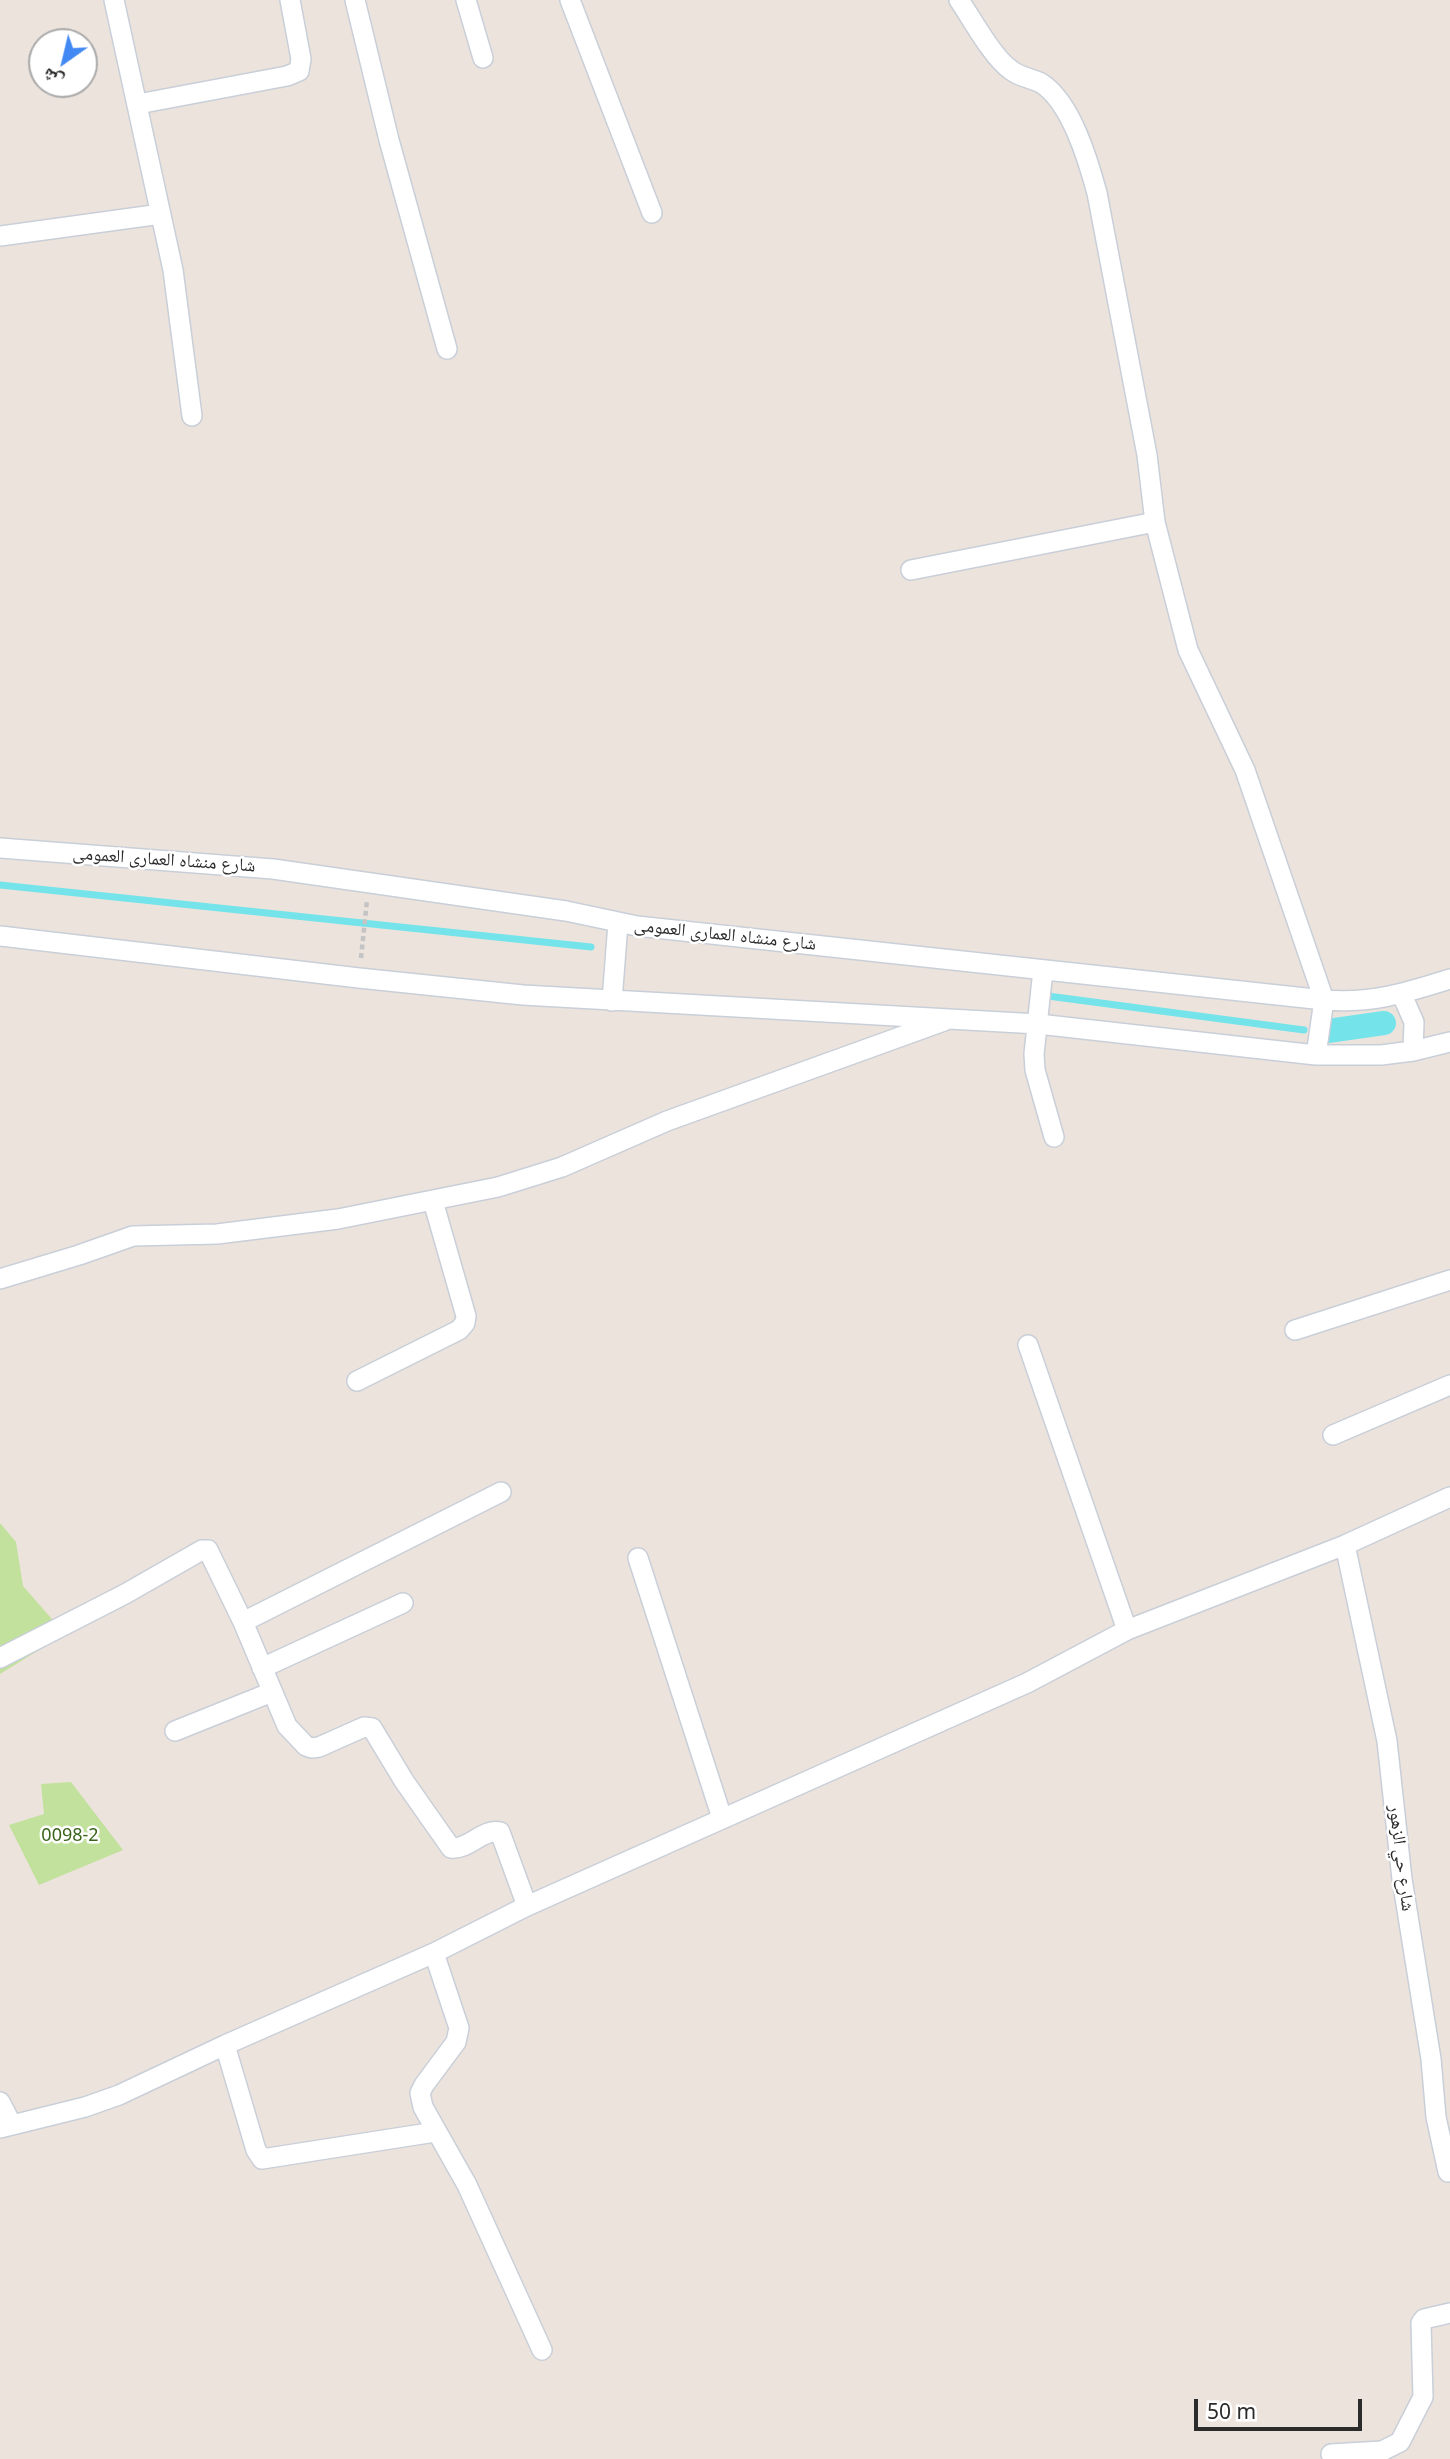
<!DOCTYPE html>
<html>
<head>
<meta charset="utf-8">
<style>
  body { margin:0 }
  #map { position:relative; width:1450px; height:2459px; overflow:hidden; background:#ece3dd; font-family:"Noto Sans","Noto Naskh Arabic",sans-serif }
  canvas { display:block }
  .north { position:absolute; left:28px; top:28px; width:70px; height:70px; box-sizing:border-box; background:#fff; border:2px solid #aaa; border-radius:50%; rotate:214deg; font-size:19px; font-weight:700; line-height:28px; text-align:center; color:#2b2b2b }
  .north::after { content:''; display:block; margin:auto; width:24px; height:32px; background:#4389f3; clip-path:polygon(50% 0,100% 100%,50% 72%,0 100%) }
  .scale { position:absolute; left:1194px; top:2399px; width:168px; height:32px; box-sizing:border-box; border:4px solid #2b2b2b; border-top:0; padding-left:9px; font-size:21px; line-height:24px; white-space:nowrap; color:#2b2b2b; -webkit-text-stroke:5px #fff; paint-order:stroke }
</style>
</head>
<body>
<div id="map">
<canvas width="1450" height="2459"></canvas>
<div class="north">ش</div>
<div class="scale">50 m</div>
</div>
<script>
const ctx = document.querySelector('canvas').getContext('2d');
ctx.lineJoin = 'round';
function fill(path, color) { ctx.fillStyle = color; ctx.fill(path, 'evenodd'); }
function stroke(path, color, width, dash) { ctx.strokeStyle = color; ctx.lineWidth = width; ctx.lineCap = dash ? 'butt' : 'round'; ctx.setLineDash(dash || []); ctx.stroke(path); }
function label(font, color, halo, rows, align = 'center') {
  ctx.font = font + ' "Noto Sans","Noto Naskh Arabic",sans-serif'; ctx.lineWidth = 5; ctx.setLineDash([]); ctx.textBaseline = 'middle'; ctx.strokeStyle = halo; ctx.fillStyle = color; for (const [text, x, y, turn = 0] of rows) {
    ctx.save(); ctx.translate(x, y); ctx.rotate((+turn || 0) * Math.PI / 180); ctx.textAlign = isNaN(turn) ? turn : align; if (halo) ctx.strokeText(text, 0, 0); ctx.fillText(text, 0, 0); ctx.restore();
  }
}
const green = new Path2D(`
  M0,1523L16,1542L23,1586L65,1634L0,1674Z
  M71,1782L123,1850L39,1885L9,1825L44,1814L41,1784Z`);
const stream = new Path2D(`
  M0,885L591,947
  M1048,996L1304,1030`);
const canal = new Path2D(`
  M1328,1031L1384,1023`);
const path = new Path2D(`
  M361,958L367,900`);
const street = new Path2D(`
  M114,0L173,270L192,416
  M355,0L389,140L447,349
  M466,0L483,58
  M570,0L652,213
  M959,0C972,19 993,58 1011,70C1019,77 1031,78 1041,83C1071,102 1088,160 1097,193L1147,455L1155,522L1188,650L1245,770L1324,1000L1316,1055
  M138,104L287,76L299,71L301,59L290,0
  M0,236L161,214
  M911,570L1155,522
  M0,848L273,869L566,911L637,926L1324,1000C1372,1004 1405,993 1450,979
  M0,936L359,978L523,995L1038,1024L1316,1055H1381L1413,1051L1450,1042
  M1043,970L1034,1054L1035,1070L1054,1137
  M1402,995L1414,1022L1413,1051
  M612,1001L618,923
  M0,1279L79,1255L133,1236L217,1234L338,1219L498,1187L562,1167L667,1121L944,1021
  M1295,1330L1450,1280
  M1028,1345L1127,1630
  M357,1381L459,1330L465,1323L466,1316L433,1201
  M1333,1435L1450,1385
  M1345,1545L1387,1741L1402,1879L1431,2059L1436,2117L1448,2172
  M638,1558L722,1818
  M243,1622L501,1492
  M0,1658L125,1594L202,1550H208L243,1622L287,1726L306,1746L312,1748L319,1747L364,1727L372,1728L404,1781L451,1848C469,1850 483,1828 500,1832L527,1906
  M262,1668L403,1603
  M175,1731L272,1692
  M434,1953L459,2028L456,2042L424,2085L420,2093L423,2107L467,2185L542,2350
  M225,2045L256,2150L262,2159L435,2132
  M0,2102L12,2125
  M0,2128L85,2107L119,2095L225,2045L434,1953L527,1906L1027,1683L1127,1630L1345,1545L1450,1497
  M1331,2454L1382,2451L1400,2442L1423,2397L1421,2323L1424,2319L1450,2313`);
const streetNames = [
  ["شارع منشاه العمارى العمومى",164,860,4],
  ["شارع منشاه العمارى العمومى",725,935,6],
  ["شارع حي الزهور",1401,1858,83]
];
const parkNames = [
  ["0098-2",70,1836]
];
fill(green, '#c2e19c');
stroke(stream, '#74e4ea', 7);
stroke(canal, '#74e4ea', 24);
stroke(street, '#c9cfd8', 22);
stroke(path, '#c4c4c4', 4.5, [5, 3.5]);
stroke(street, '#fff', 19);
label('18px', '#2b2b2b', '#fff', streetNames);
label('18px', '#3b651d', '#fff', parkNames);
</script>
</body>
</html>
